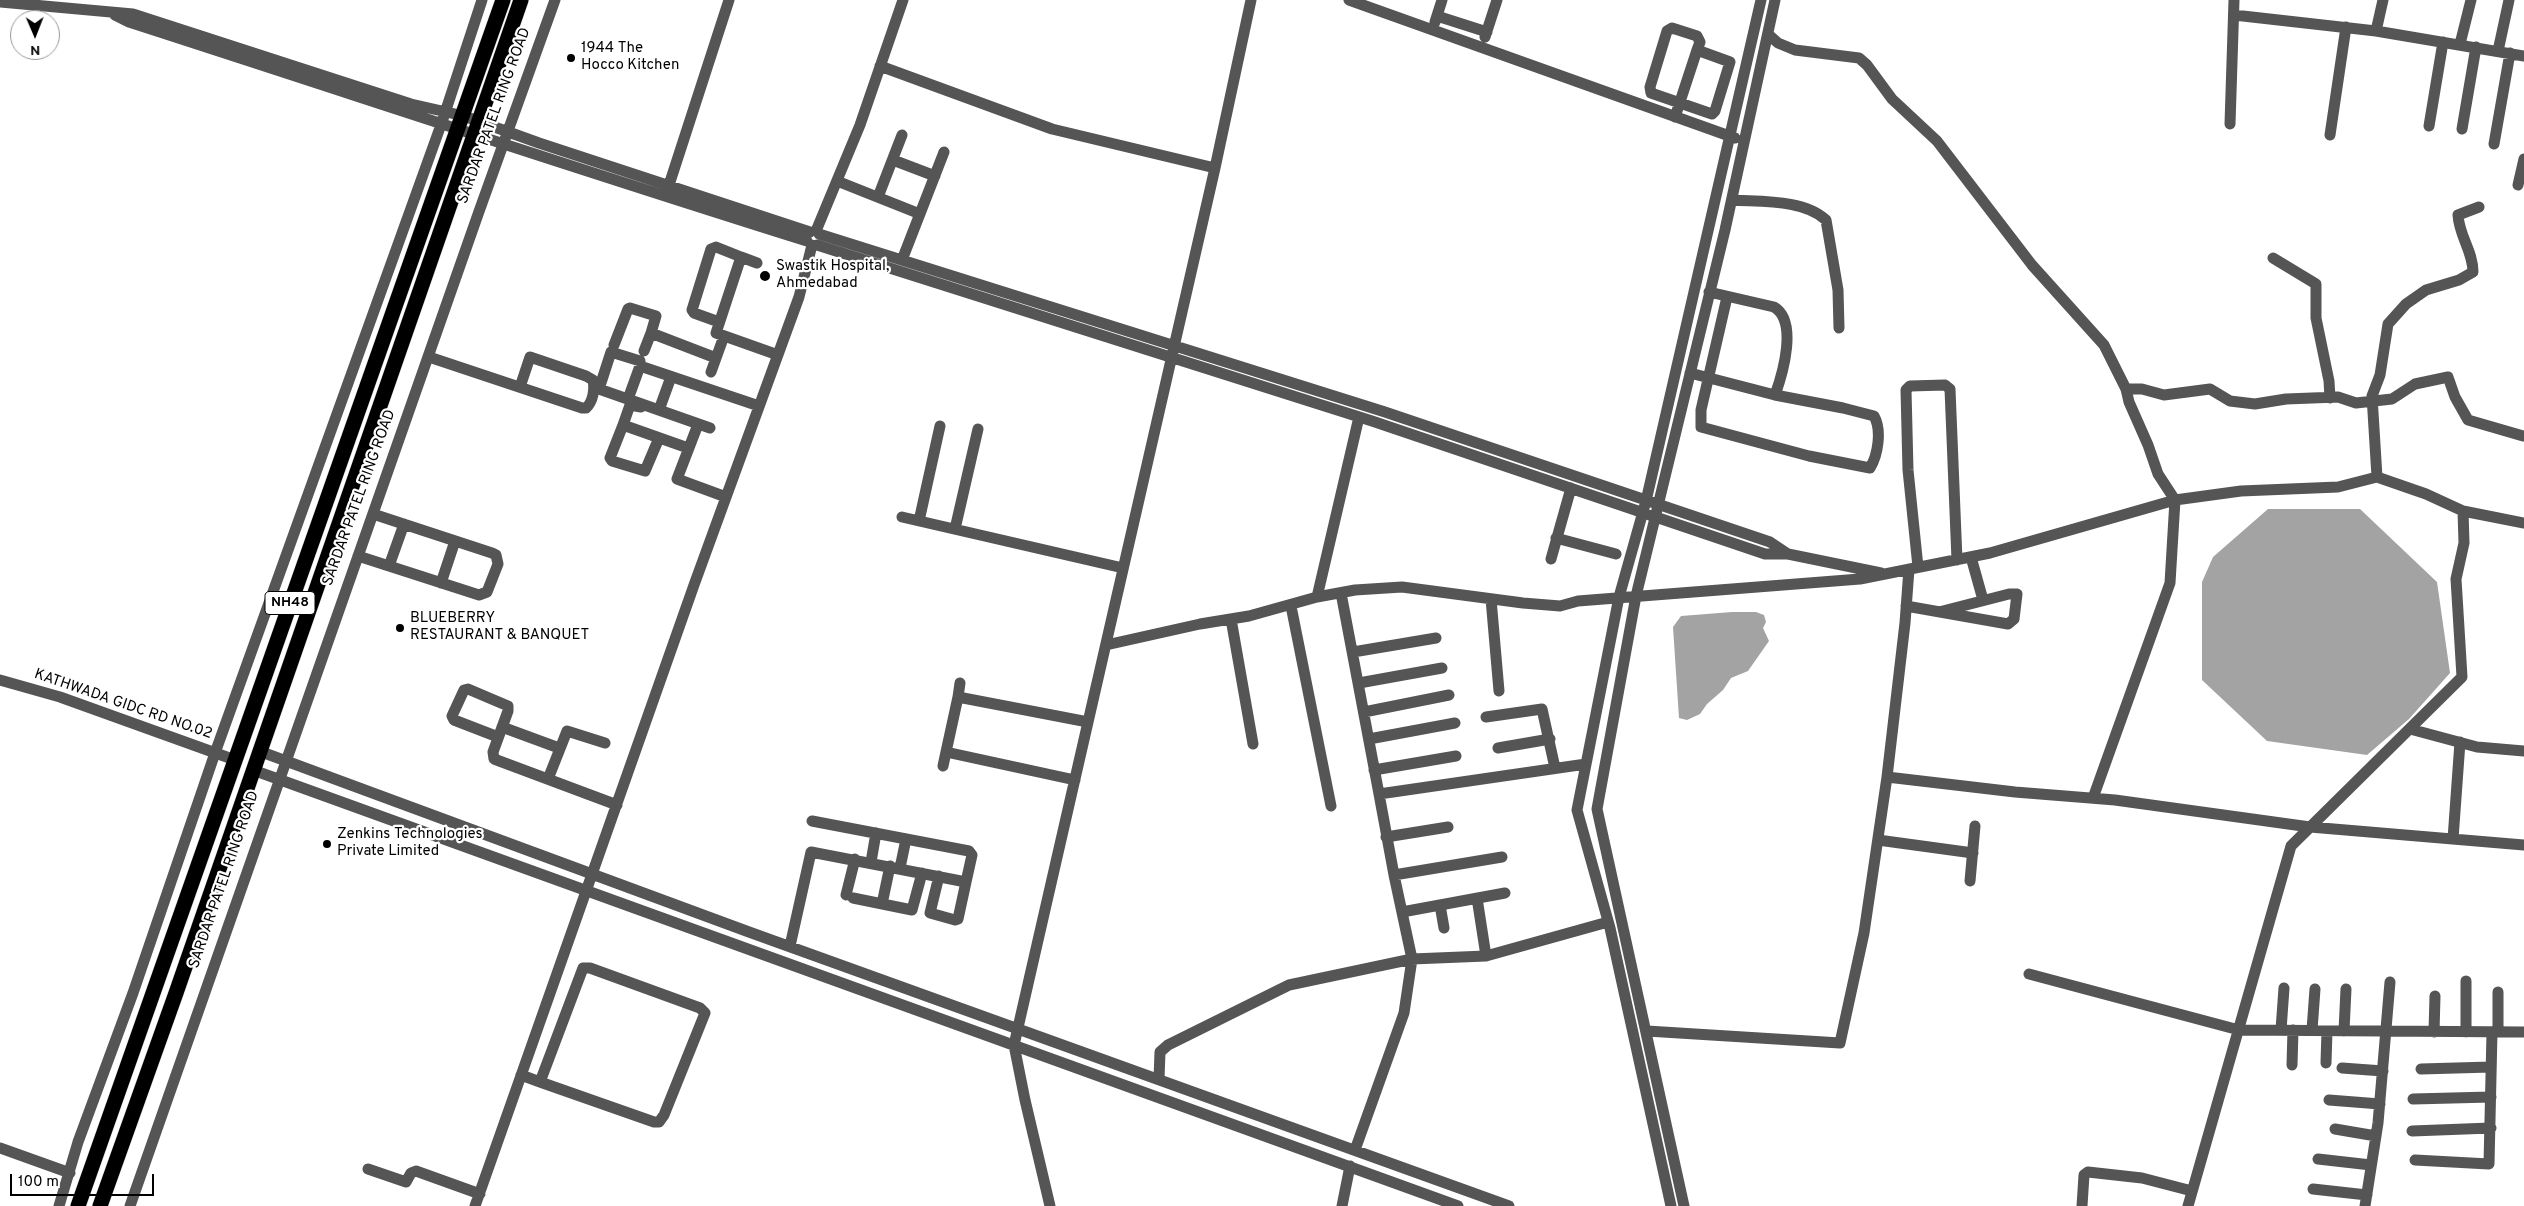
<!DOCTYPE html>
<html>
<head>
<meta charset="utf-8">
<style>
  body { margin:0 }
  #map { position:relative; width:2524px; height:1206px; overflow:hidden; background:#fff; font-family:Overpass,sans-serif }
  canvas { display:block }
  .north { position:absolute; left:10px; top:10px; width:50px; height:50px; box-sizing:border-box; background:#fff; border:1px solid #999; border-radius:50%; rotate:179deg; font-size:14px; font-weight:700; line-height:20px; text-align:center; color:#000 }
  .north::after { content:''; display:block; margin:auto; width:18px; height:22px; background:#000; clip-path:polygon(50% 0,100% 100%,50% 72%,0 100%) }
  .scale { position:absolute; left:10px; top:1174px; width:144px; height:22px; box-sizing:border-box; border:2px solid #000; border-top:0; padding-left:6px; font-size:15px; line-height:18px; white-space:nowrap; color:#000; -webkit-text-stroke:4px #fff; paint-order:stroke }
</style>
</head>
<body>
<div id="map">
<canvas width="2524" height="1206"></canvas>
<div class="north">N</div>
<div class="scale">100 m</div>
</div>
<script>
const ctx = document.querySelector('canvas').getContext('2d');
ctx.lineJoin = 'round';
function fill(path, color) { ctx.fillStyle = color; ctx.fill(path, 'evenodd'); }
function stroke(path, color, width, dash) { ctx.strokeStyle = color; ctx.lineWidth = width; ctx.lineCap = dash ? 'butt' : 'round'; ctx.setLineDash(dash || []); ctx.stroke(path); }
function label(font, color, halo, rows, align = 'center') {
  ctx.font = font + ' Overpass,sans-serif'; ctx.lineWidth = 4.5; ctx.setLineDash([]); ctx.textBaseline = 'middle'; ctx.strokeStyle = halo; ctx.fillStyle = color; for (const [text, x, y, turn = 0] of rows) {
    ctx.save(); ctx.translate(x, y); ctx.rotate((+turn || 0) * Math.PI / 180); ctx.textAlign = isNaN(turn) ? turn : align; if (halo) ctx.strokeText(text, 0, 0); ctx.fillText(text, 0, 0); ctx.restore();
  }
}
const water = new Path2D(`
  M2268,509H2360L2437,582L2450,673L2409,719L2367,755L2267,741L2202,680V582L2213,557Z
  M1732,612H1756L1764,615L1766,622L1763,628L1769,641L1748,671L1731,678L1723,690L1707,704L1700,714L1687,720L1679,718L1673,627L1681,616Z`);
const minor = new Path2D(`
  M1349,0L1735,138
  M0,2L133,14L411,104L464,116L539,143L810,232
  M115,15L129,22C355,95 580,170 807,241
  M2234,15L2376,31L2524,56
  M1437,16L1487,32
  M1435,22L1442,0
  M2376,31L2383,0
  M1768,34L1778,43L1795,50L1859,58L1867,65L1892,99L1937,141L2032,265L2104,345L2126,389
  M1485,37L1497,0
  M2460,44L2471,0
  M2498,51L2509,0
  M880,66L1052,129L1215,168
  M1675,117L1697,50L1700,42L1697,36L1672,28L1667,31L1650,87L1651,93L1709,113L1712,114L1715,111L1730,62L1697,50
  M2230,124L2234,0
  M2429,126L2443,42
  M2462,129L2476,47
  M2330,135L2346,27
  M2494,144L2510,53
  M893,160L935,176
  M837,181L920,214
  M669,185L729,0
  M2518,185L2524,159
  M878,197L902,135
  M1732,200C1760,202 1804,199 1826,220L1838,290L1839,328
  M816,231L860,125L903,0
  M819,234L1385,412L1770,542L1788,554
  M817,245L1372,421L1765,554H1788L1881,573
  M2273,258L2316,284V318L2329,381L2330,398
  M902,260L944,152
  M757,263L741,257L716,333L778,355
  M1709,292L1774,307C1798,321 1783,373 1775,395L1843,408L1874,416C1882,430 1878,455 1870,468L1809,456L1701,427V410L1727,297
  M719,322L694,313L692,310L711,249L716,247L741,257
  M614,345L628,309L630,308L656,316L651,333L716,358
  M644,351L651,333
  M429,357L582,408H586C593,402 595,389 593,380L586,376L530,357L520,387
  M711,372L724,336
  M1690,373L1775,395
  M628,399L640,366
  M641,407L630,405L623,425L688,448
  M659,410L671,377
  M623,425L610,458L612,461L645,471L659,438
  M697,427L677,479L726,497
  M710,428L599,389L611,352L640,361V366L759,406
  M2377,477L2372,396L2380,375L2388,324L2406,304L2426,290L2459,280L2473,272C2473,251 2459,236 2458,215L2479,207
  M902,517L1123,568
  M919,521L940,426
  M955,529L978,429
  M1556,538L1616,554
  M358,556L479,595L487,592L498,564L496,555L492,553L373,514
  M1971,557L1983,600
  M1551,559L1571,488
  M389,566L404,524
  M1918,567L1908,470L1906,390L1910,386L1945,385L1950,389L1957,560
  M1909,569L1905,623L1887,777L2015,792L2115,800L2310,827L2524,845
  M441,583L455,541
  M1341,593L1379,794
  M1317,597L1359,417
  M1491,599L1499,691
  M1291,606L1331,806
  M1906,606L2008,624L2014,619L2017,594H2009L1939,612
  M1231,619L1253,744
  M1106,645L1200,624L1249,616L1317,597L1355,590L1402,587L1523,603L1560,606L1578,601L1860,579L1990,553L2175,500L2241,491L2338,487L2377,477L2426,494L2463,511L2524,523
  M1353,652L1436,638
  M0,680L60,697L235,760
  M1359,683L1442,668
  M958,697L960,683
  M1364,712L1449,695
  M1486,717L1542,709L1555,768
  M502,727L559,748
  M2410,729L2477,747L2524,751
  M498,737L454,720L452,716L464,690L468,689L508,706V711L493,752L494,759L617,805
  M1369,739L1455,723
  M1498,748L1550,739
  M259,751L749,932L1509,1206
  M943,766L946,752
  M253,770L1458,1206
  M1374,770L1456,756
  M548,779L567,731L605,743
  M1075,780L946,752L958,697L1088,722
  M2093,798L2170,583L2175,500L2158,474L2148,445L2129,402L2126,389H2142L2164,395L2210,389L2230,401L2255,404L2286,399L2338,397L2356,403L2392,399L2415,384L2448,377L2455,397L2468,420L2523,436
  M1386,837L1448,827
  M2453,839L2460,742
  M1878,840L1973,853
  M871,862L876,833
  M900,868L906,839
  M1394,875L1379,794L1586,764
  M939,876L930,913L955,920L958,919L966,882
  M1970,881L1975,826
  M846,895L855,859
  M853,898L912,910L922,873
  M1477,898L1486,956
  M882,904L890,866
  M1440,905L1444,928
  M1402,912L1505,893
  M790,946L811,852L966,882L972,855L969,851L812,821
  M2029,974L2239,1030L2524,1032
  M2281,1030L2284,988
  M2312,1030L2315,989
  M1647,1031L1840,1043L1864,933L1887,777
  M2344,1031L2346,989
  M2434,1032L2435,996
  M2466,1032V981
  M2498,1032V992
  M2326,1063L2327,1031
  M2292,1065L2293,1030
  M2342,1068L2383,1071
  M2421,1069L2491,1067
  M521,1075L540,1082L654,1122H659L664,1115L705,1013L700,1008L590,968H583L540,1082
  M1159,1079L1160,1052L1168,1045L1289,985L1412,959L1394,875L1502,857
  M2413,1099L2491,1097
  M2329,1100L2380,1104
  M2335,1129L2376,1136
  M2412,1131L2491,1128
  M0,1148L70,1173
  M1355,1150L1404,1013L1412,959L1486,956L1608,922
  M2318,1159L2371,1165
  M2415,1160L2489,1164L2492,1032
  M368,1169L406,1182L411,1173L416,1171L480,1194
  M2313,1189L2367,1195
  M59,1206L78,1142L133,993L215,753L442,122L482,0
  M130,1206C270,804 410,401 555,0
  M475,1206L694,585L799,297L812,245
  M1050,1206L1025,1100L1014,1045L1215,168L1251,0
  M1342,1206L1350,1166
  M1671,1206L1610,928L1577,810L1619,597L1646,501L1761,0
  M1684,1206L1597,809L1636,596L1725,230L1775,0
  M2082,1206L2084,1175L2088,1172L2142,1178L2192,1191
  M2188,1206L2291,846L2462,677L2456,579L2464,543L2463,511
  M2365,1206L2378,1123L2390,982`);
const highway = new Path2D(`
  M78,1206L503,0
  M100,1206L176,993L521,0`);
const markers = [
  [571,58,5,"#000"],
  [765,276,6,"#000"],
  [400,628,5,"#000"],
  [327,844,5,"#000"]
];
const shields = [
  [290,603,50]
];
const shieldNames = [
  ["NH48",290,603]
];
const poiNames = [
  ["1944 The",581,49],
  ["Hocco Kitchen",581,66],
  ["Swastik Hospital,",776,267],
  ["Ahmedabad",776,284],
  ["BLUEBERRY",410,619],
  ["RESTAURANT & BANQUET",410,636],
  ["Zenkins Technologies",337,835],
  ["Private Limited",337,852]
];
const streetNames = [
  ["SARDAR PATEL RING ROAD",495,116,-70],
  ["SARDAR PATEL RING ROAD",360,498,-70],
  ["KATHWADA GIDC RD NO.02",123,705,19],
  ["SARDAR PATEL RING ROAD",225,880,-71]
];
fill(water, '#a3a3a3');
stroke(highway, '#dbdbdb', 16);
stroke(minor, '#555', 11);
stroke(highway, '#000', 15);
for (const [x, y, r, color] of markers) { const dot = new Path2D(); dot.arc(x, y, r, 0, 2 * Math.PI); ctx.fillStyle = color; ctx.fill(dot); stroke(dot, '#fff', 2); }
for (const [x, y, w] of shields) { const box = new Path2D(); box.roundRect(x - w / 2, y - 11.5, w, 23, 4); ctx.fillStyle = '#fff'; ctx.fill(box); stroke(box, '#000', 1); }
label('bold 14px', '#000', null, shieldNames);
label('15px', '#000', '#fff', poiNames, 'left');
label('15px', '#000', '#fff', streetNames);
</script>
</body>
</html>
